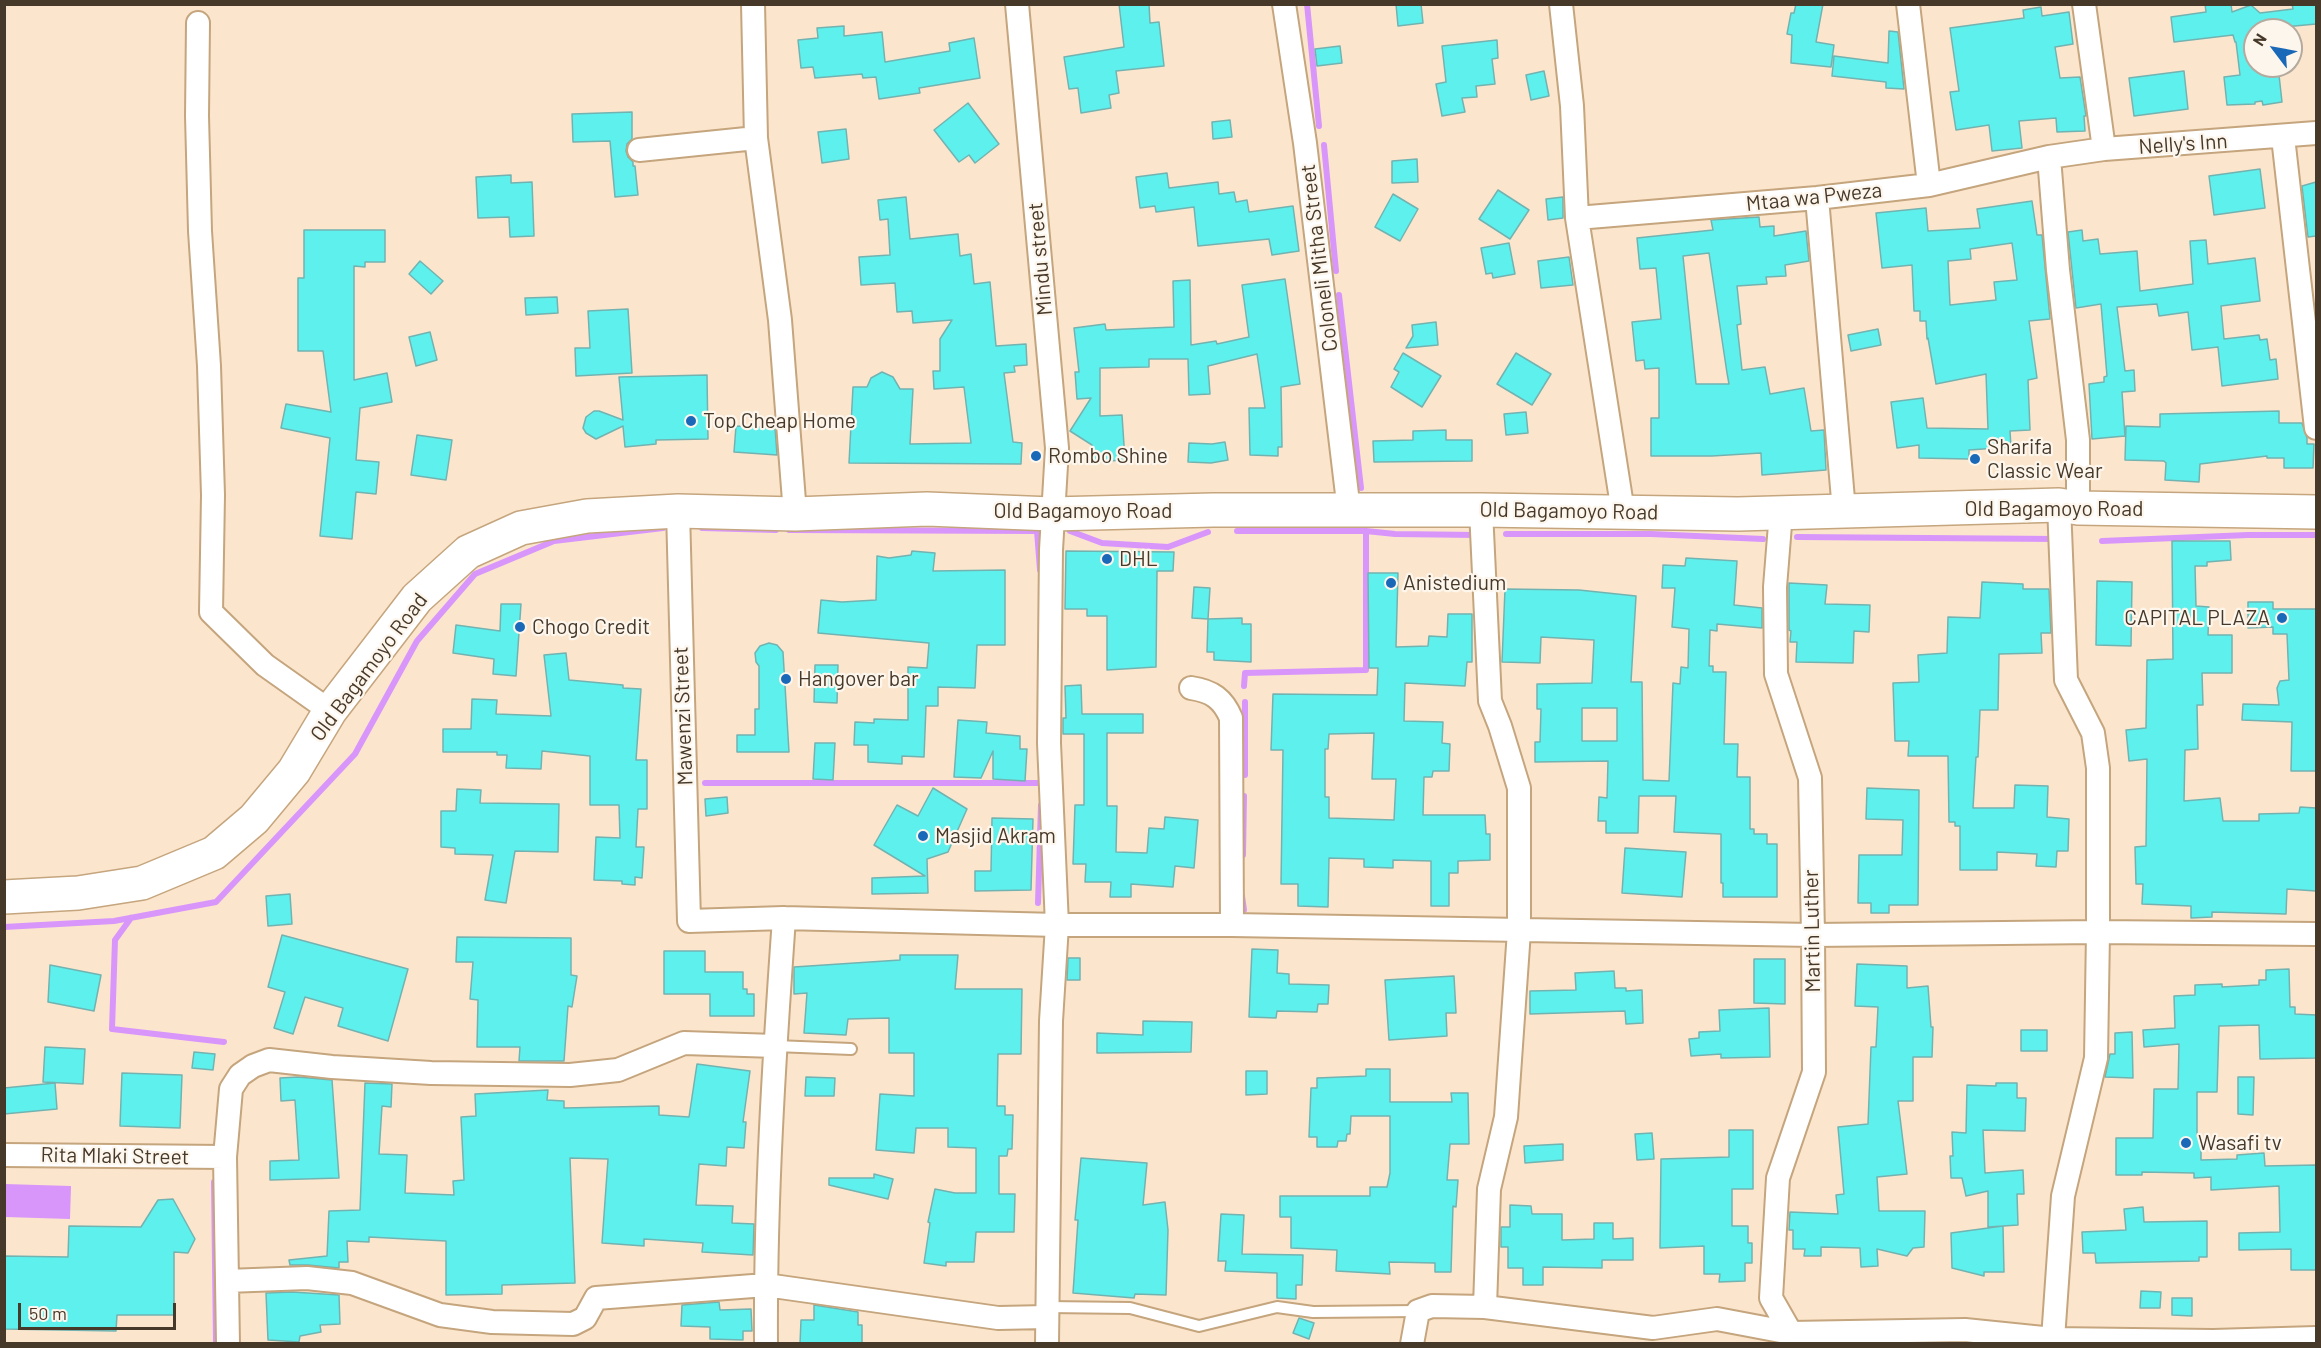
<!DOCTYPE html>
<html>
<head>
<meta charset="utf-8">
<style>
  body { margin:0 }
  #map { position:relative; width:2321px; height:1348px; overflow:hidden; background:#fbe6cd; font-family:Barlow,sans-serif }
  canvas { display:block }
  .frame { position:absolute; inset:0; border:6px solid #473929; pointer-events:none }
  .north { position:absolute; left:2243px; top:18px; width:60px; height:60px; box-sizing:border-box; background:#fdf6ed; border:2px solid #b4aa9f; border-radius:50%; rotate:302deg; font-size:16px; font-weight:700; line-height:24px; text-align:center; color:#473929 }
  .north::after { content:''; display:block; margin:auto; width:21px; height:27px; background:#1a69b8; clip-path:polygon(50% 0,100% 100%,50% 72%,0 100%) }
  .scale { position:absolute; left:18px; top:1303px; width:158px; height:27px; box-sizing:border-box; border:3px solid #473929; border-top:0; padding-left:8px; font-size:18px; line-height:21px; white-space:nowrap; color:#473929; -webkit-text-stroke:4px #fdf6ed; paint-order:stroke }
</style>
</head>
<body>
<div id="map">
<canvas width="2321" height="1348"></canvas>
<div class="frame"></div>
<div class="north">N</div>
<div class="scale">50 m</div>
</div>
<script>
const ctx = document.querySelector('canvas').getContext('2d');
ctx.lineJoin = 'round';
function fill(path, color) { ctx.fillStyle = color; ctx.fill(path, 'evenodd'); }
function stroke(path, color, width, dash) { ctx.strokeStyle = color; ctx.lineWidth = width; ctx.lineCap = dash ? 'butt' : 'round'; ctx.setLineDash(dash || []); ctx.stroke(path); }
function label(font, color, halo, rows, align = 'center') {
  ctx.font = font + ' Barlow,sans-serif'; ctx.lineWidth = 4.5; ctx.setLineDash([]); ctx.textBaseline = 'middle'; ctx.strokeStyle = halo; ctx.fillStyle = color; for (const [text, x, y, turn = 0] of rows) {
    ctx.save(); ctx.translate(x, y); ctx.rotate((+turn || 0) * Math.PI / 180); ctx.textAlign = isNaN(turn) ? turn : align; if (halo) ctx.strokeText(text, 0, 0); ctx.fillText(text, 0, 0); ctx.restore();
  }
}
const water = new Path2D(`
  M5,1184L71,1186L70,1219L5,1217Z`);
const stream = new Path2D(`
  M1307,4L1319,126
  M1324,145L1336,271
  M1339,295L1361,488
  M702,528L776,530
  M789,530L1037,531L1040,570
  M1070,531L1102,543L1168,547L1208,532
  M1237,531H1366L1395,534L1477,535
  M1506,534H1651L1763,539
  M1797,537L2057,539
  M2102,541L2248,535H2316
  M1244,686L1245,673L1366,670V531
  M1245,702V775
  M705,783H1041
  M1243,855L1244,796
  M1242,896L1244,910
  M1038,903L1041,805
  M131,918L115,940L112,1029L224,1042
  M4,927L114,921L216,902L355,754L417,641L475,574L554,541L663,528
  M214,1182L216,1344`);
const building = new Path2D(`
  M1119,4H1149L1150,23L1159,22L1164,66L1116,71L1119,93L1109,95L1111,108L1081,113L1078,88L1069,89L1064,57L1124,47Z
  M1396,4H1421L1423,23L1398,26Z
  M1796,4H1823L1816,42L1834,45L1831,67L1791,63L1792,35L1787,34L1791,13H1794Z
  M2205,4H2231L2232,12L2251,5L2260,13L2293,9L2292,4H2316V24L2284,27V30H2255V69L2278,66L2282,102L2263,105L2262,101L2255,102V104L2227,105L2224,77L2240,75L2236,42H2235L2233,35L2174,42L2171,17L2206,12Z
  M2041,7L2042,16L2069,12L2073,44L2055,47L2060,78L2080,77L2086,116H2084L2085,131L2057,132L2056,118L2019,121L2022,148L1992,151L1989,125L1956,130L1950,92L1959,91L1950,28L2024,18L2023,10Z
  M844,26V36L882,32L885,62L950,51L949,43L974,38L980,78L919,88L920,93L879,99L876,77L863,78L862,74L815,78L813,67L801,68L798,40L818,38L817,28Z
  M1889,31L1898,32L1904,89L1886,88V82L1832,76L1834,56L1888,63Z
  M1497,40L1498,58L1492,59L1495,84L1476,86L1477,97L1462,98L1465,112L1442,116L1436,84L1446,82L1442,46Z
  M1340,46L1342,63L1317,66L1315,49Z
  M1544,71L1549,96L1531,100L1526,75Z
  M2184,71L2188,109L2134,116L2129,78Z
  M968,103L999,144L975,163L969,155L959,162L934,130Z
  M632,112V139L627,144L626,151L628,157L633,162V166H635L638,195L615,197L610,141L573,142L572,114Z
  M1230,120L1232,137L1213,139L1212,122Z
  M846,129L849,159L822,163L818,132Z
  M1417,159L1418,182L1392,183V161Z
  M2260,169L2265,208L2214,215L2209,176Z
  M1167,173L1169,188L1218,182L1219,194L1234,192L1236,202L1247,200L1249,212L1293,206L1299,251L1272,255L1269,239L1198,246L1194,207L1156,212L1155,206L1140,208L1136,177Z
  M511,175V183L532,182L534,236L510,237L509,217L478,218L476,177Z
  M2316,182V236L2308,237L2302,186Z
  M1498,190L1529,210L1510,239L1479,219Z
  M1393,194L1418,209L1400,241L1375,227Z
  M906,197L910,239L958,234L960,256L971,254L974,284L990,282L996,346L1026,344L1027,365L1014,366L1015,372L1004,373L1013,442L1022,443L1021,464L849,463L853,387H867L871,378L882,372L893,377L900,389H913L910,444L971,443L964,387L934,389L933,371H940V339L952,320L913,323L912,311L897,312L895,283L861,285L859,257L890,255L888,219L880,220L878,200Z
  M1563,197V218L1548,220L1546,199Z
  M2032,201L2037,235H2042L2050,319L2029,321L2037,378L2028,380L2030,430L2010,431L2011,447L1969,450V459L1919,458V445L1897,448L1891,402L1923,398L1927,428L1988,429L1986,374L1936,384L1928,338L1927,339L1926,321H1920V311H1914L1912,265L1882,268L1876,213L1926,208L1928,231L1980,228L1977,209ZM2012,243L2017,280L1994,282L1996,300L1950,305L1948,261L1971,259L1970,249Z
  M1759,217L1760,227L1774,226V236L1806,231L1809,261L1785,265L1786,276L1766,277L1767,284L1737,286L1741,324L1737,325L1742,370L1765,367L1770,394L1804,388L1811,431L1824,430L1826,470L1762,475L1761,453L1712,456H1651V418H1659V368L1645,369L1644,360L1636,361L1632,322L1661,319L1656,268L1640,269L1637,238L1713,230L1711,220ZM1709,253L1727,373L1729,384H1696L1683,256Z
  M304,230H385V262H365V267L354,266V380L387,373L392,402L360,408L356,460L379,462L376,494L356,492L352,539L320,536L330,438L281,428L286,404L331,412L323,351H298V278H304Z
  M2082,230L2083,241L2098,239L2100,254L2137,251L2140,291L2193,284L2190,241L2206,240L2208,264L2255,258L2260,301L2221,306L2224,339L2259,335L2260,340L2267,339L2270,360L2276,359L2278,379L2222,386L2218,347L2192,350L2188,312L2159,316L2157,304L2117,307L2125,371L2134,370L2135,391L2122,392L2125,436L2092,439L2089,384L2104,382V377L2107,376L2101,304L2076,308L2068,232Z
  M1509,243L1515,274L1493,278L1492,273L1486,274L1481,248Z
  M1569,257L1573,285L1541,288L1538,261Z
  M420,261L443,281L431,294L409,274Z
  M1285,279L1300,384L1281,387L1282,447H1278V456L1250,455L1249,408H1265L1257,354L1208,366L1210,394L1189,395L1188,359H1149V367L1100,368V416L1122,415L1125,460L1093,462L1092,445L1070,431L1091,398L1077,399L1075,372H1079L1074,328L1105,324L1106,330L1174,327L1173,281L1190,280L1191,345L1216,341L1217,344L1249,337L1242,285Z
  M557,297L558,313L526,315L525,298Z
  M628,309L632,373L576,376L575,348H590L588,311Z
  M1436,322L1438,345L1406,348L1413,336L1412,325Z
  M1878,329L1881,345L1851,351L1848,335Z
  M430,332L437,360L416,366L409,337Z
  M1403,353L1441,376L1422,407L1391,387L1399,372L1394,369Z
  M1516,353L1551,374L1532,405L1497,384Z
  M707,375L708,439L656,440V444L625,447L623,426L596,439L586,433L583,428L586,417L594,411H599L623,420L619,377Z
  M2279,411V423H2302L2307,438V444H2314L2313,468H2284V458H2267V456L2200,464L2199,482L2165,480L2166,463L2164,461L2125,460L2126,426L2160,427V414Z
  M1526,412L1528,433L1506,435L1504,414Z
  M736,426L775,428L777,455L734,452Z
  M1446,430V440H1472V461L1374,462L1373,441L1413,440V431Z
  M417,435L452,440L446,480L411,475Z
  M1225,442L1228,460L1211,463L1188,462L1189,443L1212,444Z
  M2172,541H2230L2231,560L2207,562V566H2195L2196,606L2209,607L2208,635H2232V673H2202L2203,705H2197L2198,749L2185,750L2184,801L2220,798L2223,821H2259V814L2299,813L2300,807L2316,808V891L2287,889L2286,914L2212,912V917L2191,918V906L2142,904L2143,884H2136L2135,847L2146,846L2147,759L2129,761L2126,730L2146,728L2147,660L2173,659Z
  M912,551L935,553L933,571L1005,570V645H977L975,688L938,687V706H926L924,757L902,756V764L868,762V745H854L855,722L874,723V719L908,720V667L927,668L929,643L818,633L821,600L842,602L876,600L877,556L889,558L911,555Z
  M1066,551L1174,552L1173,571H1157L1156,667L1107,670V616H1087V609H1065Z
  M1686,558L1737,561L1734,605L1762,608V628L1717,624V631L1710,630L1709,666H1713V672H1726L1724,744H1738L1737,777H1750V829H1754V834H1767V844H1777V897H1723V883H1721V834L1674,832L1676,796H1639L1638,833H1606V821H1598L1599,797L1607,798L1608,761L1535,762V742H1540L1541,709H1537V684L1592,683L1594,640L1541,637L1540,663L1502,662L1505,589L1579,590L1636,596L1631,682H1642L1643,780L1669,781L1673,683L1680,684L1681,667L1688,668L1689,629L1672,627L1675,588H1662L1663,565L1685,566ZM1582,708H1617V741H1582Z
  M1368,573H1398L1396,647L1428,646L1429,636L1447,637L1448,614H1472V662H1467L1465,686L1405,683L1404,721L1443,722L1442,743L1450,744L1449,771H1433L1432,777H1424L1423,815H1485L1486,834H1490V860L1458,861V873H1449V906H1431V861L1393,860V868L1364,867V859L1329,858L1328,907L1298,906V884H1281L1283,750H1271L1273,694L1377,695L1378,668H1369ZM1374,733L1372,779H1396L1394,820L1329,818V797H1325V749H1328L1329,734Z
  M2097,581L2132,582L2131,646L2096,645Z
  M1982,582L2023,584V589H2049L2051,633H2041L2042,653L1999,654L1998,710H1980L1978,757H1976L1973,808H2014L2015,785L2048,786L2047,817L2069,819L2068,851H2057L2056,867L2036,866L2037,854L1997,852V870H1960V826H1955V822H1949L1948,756H1908L1909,741H1895L1893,683L1919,682L1918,655L1947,653L1948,617L1980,618Z
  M1789,583L1827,585L1825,604L1870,605L1869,632L1854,631L1853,663L1796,662L1797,642H1790L1791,631L1789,630Z
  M1194,587L1210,588L1208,619L1242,618V624H1251V662L1214,660V652H1207L1208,619L1192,618Z
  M2248,602H2273V609H2316V771H2291L2292,722L2242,720L2243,704L2279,705L2277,688L2280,681L2289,680L2287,634H2273V627L2248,628Z
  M501,604H521L516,676L493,674L494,659L453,653L456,625L500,631Z
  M769,643L777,645L783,652L789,752H737V735H755V709H759V666L756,662L755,653L760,646Z
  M566,653L569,680L623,685V688L641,689L636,760H647V809H638L636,847H644L642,878L635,877V885L622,884V881L594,880L596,837L620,838L619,805H590V756L542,751L541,769L506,768L507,755H497V752H443V729H471L472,699L497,700L496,714L551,716L544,655Z
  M815,665H838L837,703L814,702Z
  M1081,685L1082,714H1143V733H1107V806H1117L1116,852L1147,853L1149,828L1164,829L1165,817L1198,820L1194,868L1175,866L1173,887L1131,884V897H1110L1111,882H1085L1086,864H1073L1075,805H1084V734H1063V718H1066L1065,686Z
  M958,720L987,722L986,733L1020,736V749H1027L1025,781L993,779V751L981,778L954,777Z
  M815,743H835L833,780L813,779Z
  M933,788L967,809L948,852L927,859L928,893L872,894V878L925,876L874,845L897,805L918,816Z
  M1867,788L1919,790L1918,905H1889V913H1871V903H1858L1859,855H1902L1903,820L1866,819Z
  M457,789L481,790L480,803L559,804L558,852L515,851L506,903L485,900L493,855L455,854V848L441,847V811H456Z
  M727,797L728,813L706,816L705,799Z
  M992,818L1033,819L1031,890L975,891V871H991Z
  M1625,848L1686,852L1682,897L1622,893Z
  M290,894L292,924L268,926L266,896Z
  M282,935L408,969L388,1041L338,1026L343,1008L305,997L293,1034L274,1028L285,992L268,987Z
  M457,937L571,938V975L577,976L572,1007L568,1006L564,1061H519L520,1047H477L478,1000L470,999L473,962H456Z
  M1252,949L1278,950L1277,973L1289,974V984L1329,985L1328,1004H1318L1317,1012L1277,1011L1276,1018L1249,1017Z
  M664,951H705V972H743V989H747V994H754V1016H710V994H664Z
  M900,955H958L955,989H1022L1021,1054H998L997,1106H1005V1115H1013L1012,1149H1008L1007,1156H999V1194H1015L1014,1232H976L974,1262H946V1266L924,1263L930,1223L928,1222L935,1189L955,1193H976V1148L948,1147V1128H916L914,1153L876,1150L880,1094L914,1096V1053H889V1018L848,1019L846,1035L804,1033L807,993L794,994V967L900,960Z
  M1068,958H1080V980H1067Z
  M1754,959H1785V1004L1754,1003Z
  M1857,964L1907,966V988L1928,986L1931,1027H1933L1932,1057H1913V1101H1898L1907,1174L1877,1177L1879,1211H1925L1924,1247L1913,1248L1907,1256L1877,1249L1878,1266L1861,1267L1860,1248L1821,1247V1256H1804L1805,1249H1793V1230H1789L1790,1212L1838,1214L1836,1195L1844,1194L1838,1127L1868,1124L1871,1047H1876L1878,1007L1855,1006Z
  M50,965L101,975L94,1011L48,1002Z
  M2289,969L2290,1007H2295V1014L2316,1015V1058L2260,1059L2259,1025L2219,1026L2217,1092H2197V1136H2201V1160L2237,1159V1155L2264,1153L2265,1166L2316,1165V1270H2291V1249L2239,1250V1233L2280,1232L2279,1186L2211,1190V1177L2194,1178V1173L2142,1172V1175H2116V1138H2153L2154,1089H2178L2179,1044L2144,1047L2143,1030L2175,1028L2174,996L2195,995V985L2222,984V987L2259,985V980H2266V970Z
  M1614,971L1615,988H1626V991L1642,990L1643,1023L1626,1024L1625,1011L1530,1014V991L1576,990L1575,973Z
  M1454,976L1456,1013H1446L1447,1036L1389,1040L1385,980Z
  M1769,1008L1770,1057L1721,1058V1054L1691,1056L1689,1039L1699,1038V1032L1720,1031L1719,1010Z
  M1143,1021L1192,1022L1191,1052L1097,1053V1033L1143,1035Z
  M2021,1030H2047V1051H2021Z
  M2132,1032L2133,1078L2105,1077L2110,1054H2115V1033Z
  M45,1047L85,1049L83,1084L43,1082Z
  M194,1052L215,1054L213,1070L192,1068Z
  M697,1064L750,1071L743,1122H746L744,1148L727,1147L726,1166L699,1164L696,1205L733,1206L732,1223L754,1224L753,1255L702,1252L703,1243L644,1239V1246L602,1243L608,1159L570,1158L575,1283L502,1285V1294L446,1295V1241L369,1237V1242L347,1241L348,1262H339V1268L308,1265H290L289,1260L327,1256L329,1211L360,1210L365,1083L392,1084L391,1107L382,1106L379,1154L407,1155L405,1193L454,1195L453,1181L464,1180L461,1117L476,1116L475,1094L548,1090L547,1100L564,1101V1108L659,1106V1115L689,1117Z
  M1366,1069H1390V1102H1452L1451,1093H1468L1469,1144H1450L1447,1180H1458L1456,1207L1453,1206L1451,1272H1435V1263L1389,1262L1390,1274L1336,1271L1337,1250L1291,1248V1217H1280V1196H1370V1187H1387L1390,1173V1116H1351L1350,1134H1347L1346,1141H1338L1337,1147H1317V1137H1309L1311,1088H1317V1078L1366,1076Z
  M1246,1071H1267V1094L1246,1095Z
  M122,1073L182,1075L180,1128L120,1126Z
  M298,1077L332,1080L339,1178L270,1180V1161L299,1160L295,1100L281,1101L280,1078Z
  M806,1077L835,1078L834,1096H805Z
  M2238,1077H2254L2253,1115L2238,1114Z
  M55,1083L57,1109L4,1114V1088Z
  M1996,1083H2017V1098H2026L2025,1131L1983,1130L1985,1173L2023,1170L2024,1194H2017L2018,1225L1988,1227V1191L1966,1196L1962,1178H1951L1950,1156H1953L1952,1132L1966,1133L1967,1085L1996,1086Z
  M1729,1130H1753V1189H1732V1226H1748V1243H1752V1263H1745V1281L1719,1282L1720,1274H1704V1246L1660,1248L1661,1159L1729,1157Z
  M1652,1133L1654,1159L1637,1160L1635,1134Z
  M1563,1144V1160L1525,1163L1524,1146Z
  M1081,1158L1147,1163L1143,1205L1165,1202L1168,1230L1166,1295L1135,1294L1134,1298L1073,1293L1078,1220H1075Z
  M874,1174L893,1179L888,1199L829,1185V1178H874Z
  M173,1199L195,1239L188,1253L174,1252V1315H117L116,1331L4,1329V1256L68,1257L69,1226L141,1227L158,1200Z
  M1510,1205L1531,1206L1532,1214H1562V1240L1594,1239V1223H1613V1239L1633,1238V1260H1602V1268L1543,1267V1285H1523V1268H1508V1247H1501V1227H1510Z
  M2143,1207L2144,1222L2207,1221V1257H2199V1261L2096,1263L2095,1253H2083L2082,1232L2126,1230L2124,1209Z
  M1221,1214L1244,1215L1242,1254L1303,1255L1302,1285H1296V1299L1277,1298V1273L1225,1271L1226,1261H1218Z
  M2003,1226L2004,1272H1984V1276L1952,1268L1951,1233Z
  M2141,1291L2161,1292L2160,1308H2140Z
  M292,1292L339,1295L340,1324L320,1325L321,1332L300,1336L299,1342L268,1340L266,1293Z
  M2172,1298H2192V1316L2172,1315Z
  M719,1302L720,1310L751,1309L752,1331H743V1340L710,1339V1327L681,1326L682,1305Z
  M814,1305L858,1312V1325H862V1344H800L801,1320H814Z
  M1299,1318L1314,1323L1309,1339L1293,1333Z`);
const service = new Path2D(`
  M775,1046L851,1049
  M1048,1307L1130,1308L1199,1326L1277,1307L1313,1312L1418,1311`);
const minor = new Path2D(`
  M753,4L756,138L780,320L795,514
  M1017,4L1057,448L1051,550L1049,743L1057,925L1051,1021L1047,1344
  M1284,4L1305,143L1349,511
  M1561,4L1572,106L1577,218L1623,512
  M1908,4L1929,185
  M2084,4L2104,149
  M198,23L197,116L200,231L209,366L213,495L211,612L265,665L330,711
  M2283,137L2316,428
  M639,150L756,138
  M2049,157L2058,270L2078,440V508
  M1817,198L1844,511
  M1577,218L1817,198L1929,185L2049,157L2104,149L2316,133
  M1481,510L1490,701L1500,726L1519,788V931L1506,1117L1489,1189L1485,1307
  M678,511L689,921L784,918L1057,925H1232L1813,935L2098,932L2316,934
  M1781,512L1775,587L1776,674L1810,778L1813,935L1814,1072L1778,1178L1771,1298L1791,1333L1792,1343
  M1191,688C1212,691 1223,699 1231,718L1232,925
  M4,1155L225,1157
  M227,1281L307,1278L352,1283L440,1315L492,1322L573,1324L585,1318L596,1298L766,1285L998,1318L1047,1317
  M2053,1339L2063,1196L2096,1058L2098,932V768L2093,733L2066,680L2059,505
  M228,1344L225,1157L231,1089L240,1075L253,1066L269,1060L332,1067L431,1073L570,1075L618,1070L684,1043L775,1046
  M766,1344C765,1202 774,1060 784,918
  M1412,1344L1418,1311L1432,1306L1485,1307L1653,1328L1717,1319L1791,1333L1965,1330L2053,1339L2213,1341L2316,1338`);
const primary = new Path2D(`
  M4,897L78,893L142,883L214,853L254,819L294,771L330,711L417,598L468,552L521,528L587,516L678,511L795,514L927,509L1052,514L1213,510H1481L1738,514L2059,505L2078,508L2316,512`);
const markers = [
  [691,421,6,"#1a69b8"],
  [1036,456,6,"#1a69b8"],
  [1975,459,6,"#1a69b8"],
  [1107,559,6,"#1a69b8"],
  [1391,583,6,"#1a69b8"],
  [2282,618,6,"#1a69b8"],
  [520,627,6,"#1a69b8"],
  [786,679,6,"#1a69b8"],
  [923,836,6,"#1a69b8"],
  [2186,1143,6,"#1a69b8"]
];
const streetNames = [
  ["Nelly's Inn",2183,144,-4],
  ["Mtaa wa Pweza",1814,197,-6],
  ["Coloneli Mitha Street",1319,258,-97],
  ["Mindu street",1040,259,-95],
  ["Old Bagamoyo Road",2054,509],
  ["Old Bagamoyo Road",1083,511],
  ["Old Bagamoyo Road",1569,511,1],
  ["Old Bagamoyo Road",369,667,-53],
  ["Mawenzi Street",683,716,-92],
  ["Martin Luther",1812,931,-91],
  ["Rita Mlaki Street",115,1156,1]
];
const poiNames = [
  ["Top Cheap Home",703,421],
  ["Sharifa",1987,447],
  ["Classic Wear",1987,471],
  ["Rombo Shine",1048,456],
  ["DHL",1119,559],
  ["Anistedium",1403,583],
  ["CAPITAL PLAZA",2270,618,"right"],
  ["Chogo Credit",532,627],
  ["Hangover bar",798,679],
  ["Masjid Akram",935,836],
  ["Wasafi tv",2198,1143]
];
fill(water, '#d896fb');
stroke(stream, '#d896fb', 6);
fill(building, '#5ef0ec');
stroke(building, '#72b3b1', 1.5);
stroke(service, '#c5a57d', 14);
stroke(minor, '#c5a57d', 26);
stroke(primary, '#c5a57d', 36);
stroke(service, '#fff', 10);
stroke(minor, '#fff', 22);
stroke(primary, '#fff', 33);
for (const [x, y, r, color] of markers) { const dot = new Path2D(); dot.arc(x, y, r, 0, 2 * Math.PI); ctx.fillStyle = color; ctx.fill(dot); stroke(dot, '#fdf6ed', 2); }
label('21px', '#473929', '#fdf6ed', streetNames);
label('21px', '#473929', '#fdf6ed', poiNames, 'left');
</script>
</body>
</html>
